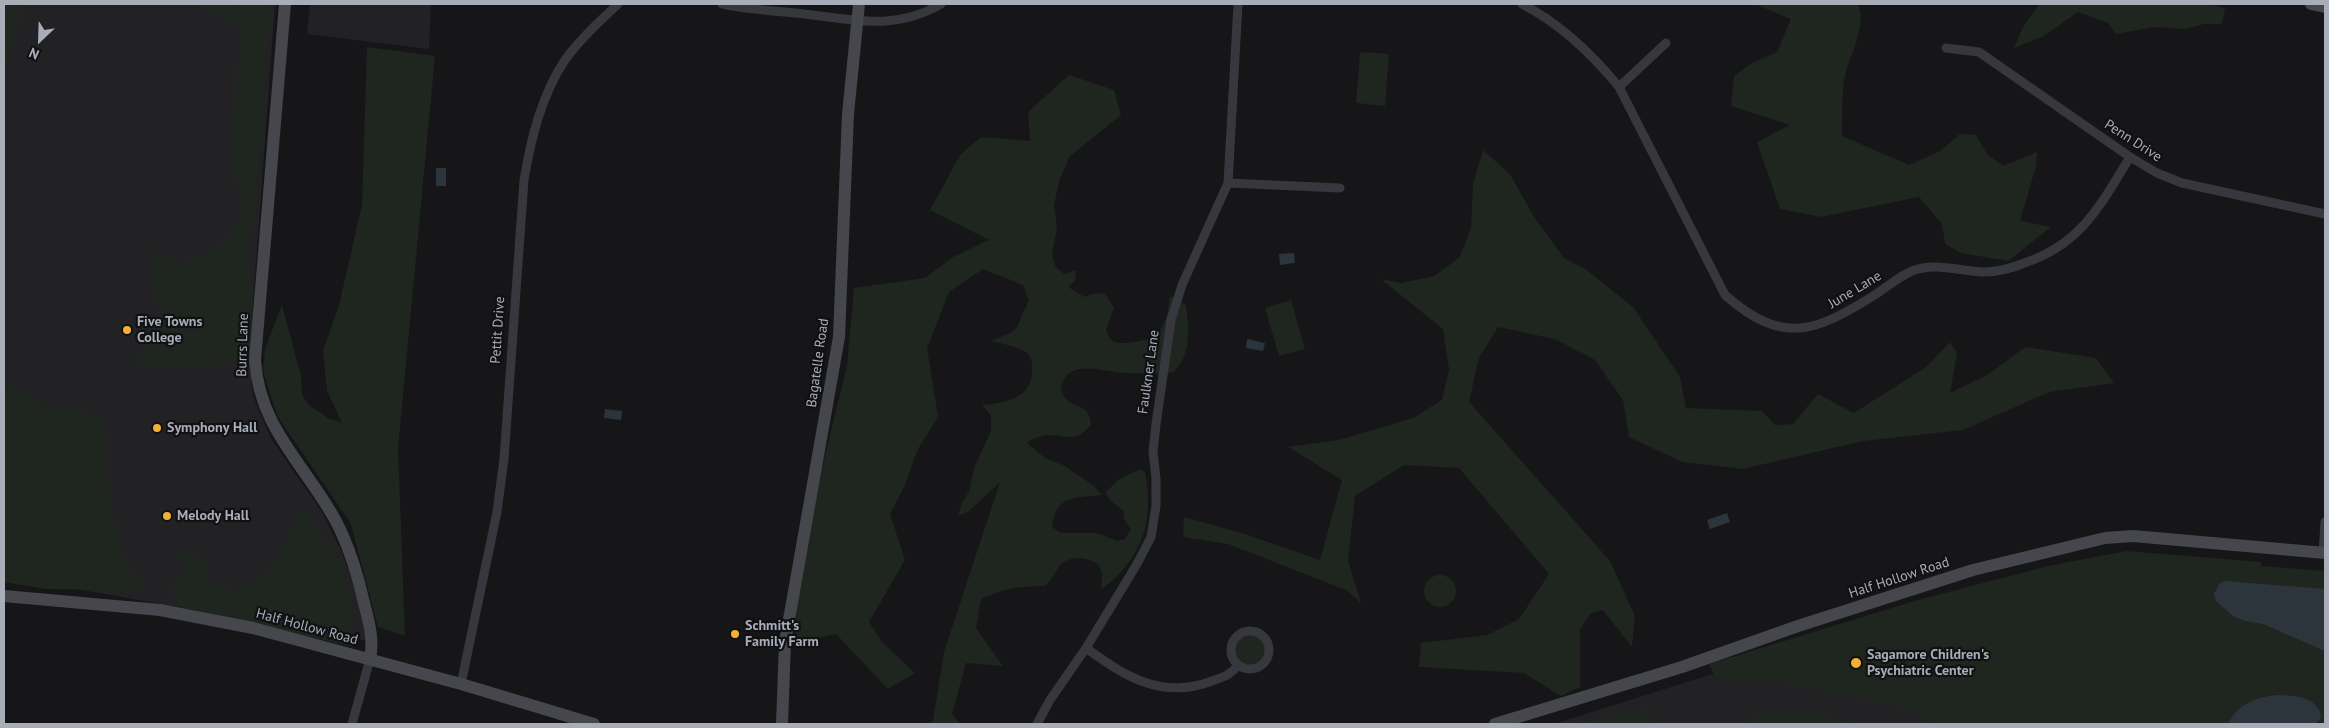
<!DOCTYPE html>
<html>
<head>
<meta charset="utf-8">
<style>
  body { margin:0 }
  #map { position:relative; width:2329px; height:728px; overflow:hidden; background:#161618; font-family:"PT Sans",sans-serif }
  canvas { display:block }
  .frame { position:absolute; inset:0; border:5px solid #a8adb8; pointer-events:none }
  .north { position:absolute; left:15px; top:15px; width:50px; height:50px; -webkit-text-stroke:4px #111113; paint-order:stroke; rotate:204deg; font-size:14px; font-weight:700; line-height:20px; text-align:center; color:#a8adb8 }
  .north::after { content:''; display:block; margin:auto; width:18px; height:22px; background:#a8adb8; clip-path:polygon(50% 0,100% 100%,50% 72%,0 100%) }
</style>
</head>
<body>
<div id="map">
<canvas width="2329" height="728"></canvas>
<div class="frame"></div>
<div class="north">N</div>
</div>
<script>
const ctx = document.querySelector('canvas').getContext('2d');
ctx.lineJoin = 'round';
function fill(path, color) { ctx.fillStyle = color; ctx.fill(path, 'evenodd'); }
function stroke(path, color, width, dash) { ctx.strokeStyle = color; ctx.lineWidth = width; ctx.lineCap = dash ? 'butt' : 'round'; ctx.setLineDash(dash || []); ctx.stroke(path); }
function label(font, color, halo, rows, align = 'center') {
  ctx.font = font + ' "PT Sans",sans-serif'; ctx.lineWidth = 4.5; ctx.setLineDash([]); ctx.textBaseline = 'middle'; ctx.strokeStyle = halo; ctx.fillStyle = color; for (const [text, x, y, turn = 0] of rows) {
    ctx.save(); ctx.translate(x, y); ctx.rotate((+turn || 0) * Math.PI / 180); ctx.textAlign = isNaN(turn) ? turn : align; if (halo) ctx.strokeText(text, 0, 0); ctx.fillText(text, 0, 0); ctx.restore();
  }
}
const built = new Path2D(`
  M4,4H275L249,358L253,396L271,439L322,512L342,552L357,594L368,641L4,576Z
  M310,4H431L429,49L307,34Z
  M1940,602L1990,724H1554Z`);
const green = new Path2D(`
  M4,4H22L4,77Z
  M193,4H236L235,25Z
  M242,4H270L260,152L247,261L253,303L250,368L233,362L188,368L176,365L160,366L131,361C146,346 156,326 172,313C140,294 162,276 145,250C153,253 175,263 181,263C207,260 244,230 244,203C244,188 233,179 231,164Z
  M1754,4H1858C1868,27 1848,57 1844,81C1842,98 1842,118 1842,136L1909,165L1940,151L1960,134L1976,135L1987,154L2003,166L2037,152L2036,166L2020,221L2051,227L2008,261L1961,253L1945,244L1942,224L1919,197L1821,217L1780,209L1757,142L1790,125L1731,106L1734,76L1752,63L1777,52L1791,19Z
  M2039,4H2207L2225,8L2222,24H2204L2186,29L2153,27L2116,34L2108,23L2078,12L2044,36L2014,48L2023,27Z
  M367,47L435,56L398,448L405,636L378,627L351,524L278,417L270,394L263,370L265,349L282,305L301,376L302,395L309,405L328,418L342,423L327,391L323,351L339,305L362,205Z
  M1360,52L1389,54L1385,106L1356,103Z
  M1069,75L1114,90L1121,115L1070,156L1059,181L1054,206L1057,228L1052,253L1055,266L1064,274L1076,270L1075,281L1068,287L1085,297L1095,293L1105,294L1114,308L1106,330C1108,335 1110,340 1115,342C1124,345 1147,341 1154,336C1167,327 1168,310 1170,296L1186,305C1189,330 1192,352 1174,372C1157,375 1140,373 1123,373C1108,372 1088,365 1073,371C1066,374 1059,386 1062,393C1070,411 1090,400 1091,425C1073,447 1063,431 1042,436C1037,437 1031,440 1027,443L1045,458L1063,465L1094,486L1102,495C1076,498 1055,495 1052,527L1061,533H1097L1117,541L1125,539L1131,529L1124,519V511L1112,502L1105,493L1118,480L1140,469L1145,472C1147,487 1150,503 1147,519C1143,546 1124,575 1101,589C1102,581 1104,571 1098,565C1091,557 1072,556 1064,562C1056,567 1054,580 1044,586C1019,586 1003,589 981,599L976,628L1003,666L966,663L952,714L959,723L963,724H928L933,721L944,652L1000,482L968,512L958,516L962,502L969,492L974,468L991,431V415L982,405C1005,403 1034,398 1032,369C1032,363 1032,358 1028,354C1020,346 1001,344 991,341C1026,328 1013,329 1029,301L1023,285L983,269L949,292L927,348L938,417L918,449L904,487L890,514L905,560L869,622L882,642L915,673L888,689L836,634L794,643L801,554L847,366L854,288L925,278L953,257L989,240L930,210L960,155L981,137L1030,141L1028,112Z
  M1483,150L1510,174L1534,217L1565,259L1584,268L1633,307L1680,377L1686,408L1762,411L1775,425L1793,424L1818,394L1854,413L1926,367L1950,342L1957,353L1950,393L1989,374L2025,347L2096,358L2114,383L2049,392L1963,430L1863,441L1743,469L1682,462L1629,437L1623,400L1595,360L1555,339L1498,327L1479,358L1469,402L1610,561L1635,616L1632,647L1603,610L1591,613L1580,629V687L1561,696L1524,673L1419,667L1421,643L1487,635L1519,619L1549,574L1459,468L1404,465L1355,496L1348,561L1361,603L1346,590L1228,544L1183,537L1184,517L1245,534L1320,560L1342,480L1288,447L1339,440L1413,418L1442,400L1449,370L1443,329L1381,279L1401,283L1434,276L1459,258L1471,229L1473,184Z
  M1291,300L1305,349L1279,356L1265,308Z
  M10,388L28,393L47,412C63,410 82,407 95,417C115,431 106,459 107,479C109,498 122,559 133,575C136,579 143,583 148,586L134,590L46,589L4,582V389Z
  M302,505L342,566L352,613L354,647L184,608L174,601C162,581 187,579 183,566C181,560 176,553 173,548C183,552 199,555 204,565C207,572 206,578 210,584C218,586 229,592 237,590C279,581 288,539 302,505Z
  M2127,551L2261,562V566L2325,571V724H1934L1916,710L1777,681L1718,682L1709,664L1918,600L2048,566Z
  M1424 591a16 16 0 1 1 32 0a16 16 0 1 1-32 0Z
  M1233 650a17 17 0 1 1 34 0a17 17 0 1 1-34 0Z
  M1649,708L1650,724H1580L1611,715Z
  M1759,711L1817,714L1856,724H1749L1747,722L1751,714Z`);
const water = new Path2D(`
  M436,168H446V186H436Z
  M1294,253L1295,263L1280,265L1279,254Z
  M1247,339L1265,343L1263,351L1246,348Z
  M605,409L622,411L621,420L604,418Z
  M1727,513L1730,522L1710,529L1707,520Z
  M2225,581L2325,589V651L2263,624L2245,621L2233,616L2216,601L2214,594L2219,584Z
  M2277,695C2293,695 2320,697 2321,718L2316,723L2311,724H2228C2238,704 2256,697 2277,695Z`);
const street = new Path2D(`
  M722,4C745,10 771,10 795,13C848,18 892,33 941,4
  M1522,4C1561,24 1592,54 1619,87L1725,295C1782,345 1814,333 1873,296C1886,288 1898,277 1912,271C1935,262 1959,271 1983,272C1998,272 2013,268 2027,262C2082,243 2101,204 2130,157
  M1946,48L1979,52L2130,157L2157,173L2182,183L2325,214
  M1619,87L1666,43
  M1228,183L1340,188
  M2323,553L2325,522
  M1231 650a19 19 0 1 1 38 0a19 19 0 1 1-38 0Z
  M1086,648C1126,677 1162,700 1212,681C1223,677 1231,675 1238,665
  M461,684L497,512L504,459L524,180C531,139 541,96 565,60C580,39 600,21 618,4
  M352,724L370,659
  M1037,724L1050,700L1086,648L1137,564L1151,537L1156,506V478L1153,452L1156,424L1171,320L1182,285L1228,183L1238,4`);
const secondary = new Path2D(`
  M285,4L255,360C259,424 299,459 330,511C347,538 357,572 364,603C369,622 374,640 370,659
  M2311,4L2325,7
  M4,596L160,610L253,628L461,684L594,724
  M782,724L785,642L839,337L848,114L859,4
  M1495,724L1682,667L1798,626L1973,570L2105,538L2133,536L2325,553`);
const markers = [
  [127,330,5,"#f2b134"],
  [157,428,5,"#f2b134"],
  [167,516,5,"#f2b134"],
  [735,634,5,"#f2b134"],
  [1856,663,6,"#f2b134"]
];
const streetNames = [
  ["Penn Drive",2133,141,33],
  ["June Lane",1855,290,-31],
  ["Pettit Drive",498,330,-86],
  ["Burrs Lane",243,345,-88],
  ["Bagatelle Road",818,363,-82],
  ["Faulkner Lane",1149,372,-82],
  ["Half Hollow Road",1899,578,-18],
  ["Half Hollow Road",307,627,15]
];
const poiNames = [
  ["Five Towns",137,322],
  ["College",137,338],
  ["Symphony Hall",167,428],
  ["Melody Hall",177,516],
  ["Schmitt's",745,626],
  ["Family Farm",745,642],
  ["Sagamore Children's",1867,655],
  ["Psychiatric Center",1867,671]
];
fill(built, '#222225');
fill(green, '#1e261f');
fill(water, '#2c353c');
stroke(street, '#37383d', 9);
stroke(secondary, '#45474d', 12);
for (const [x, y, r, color] of markers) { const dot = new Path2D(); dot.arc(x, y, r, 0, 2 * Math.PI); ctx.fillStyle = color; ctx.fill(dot); stroke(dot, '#111113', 2); }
label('14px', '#a8adb8', '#111113', streetNames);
label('bold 14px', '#a8adb8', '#111113', poiNames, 'left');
</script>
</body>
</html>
